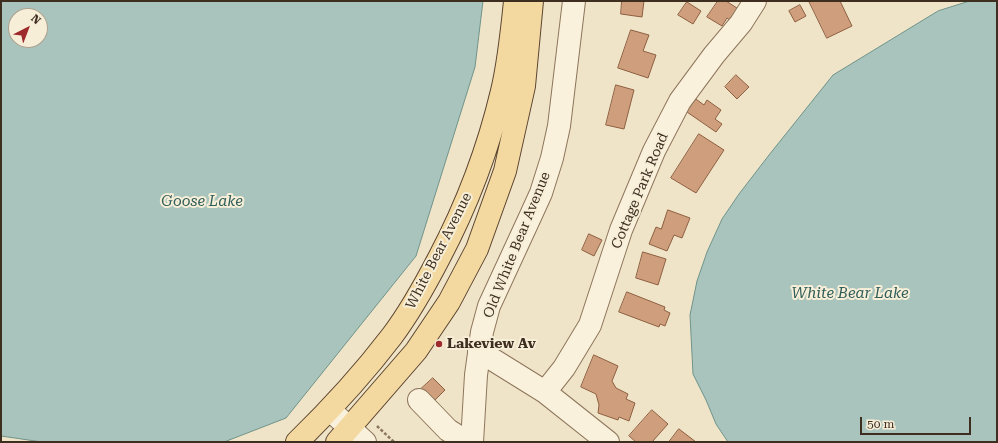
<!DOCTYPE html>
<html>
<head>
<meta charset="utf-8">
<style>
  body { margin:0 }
  #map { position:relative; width:998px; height:443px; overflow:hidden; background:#f0e4c8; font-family:"Roboto Serif",serif }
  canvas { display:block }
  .frame { position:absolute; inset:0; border:2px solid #3d2e20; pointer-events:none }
  .north { position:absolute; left:8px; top:8px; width:40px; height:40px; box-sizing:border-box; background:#f7eed8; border:1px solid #ada18e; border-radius:50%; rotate:42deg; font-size:11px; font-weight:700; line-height:16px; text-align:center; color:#3d2e20 }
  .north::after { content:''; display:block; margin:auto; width:14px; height:18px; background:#9e2a2b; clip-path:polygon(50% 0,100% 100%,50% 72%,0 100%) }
  .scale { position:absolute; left:860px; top:417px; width:111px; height:18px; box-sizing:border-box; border:2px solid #3d2e20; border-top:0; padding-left:5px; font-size:12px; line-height:14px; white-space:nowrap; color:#3d2e20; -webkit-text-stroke:3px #f7eed8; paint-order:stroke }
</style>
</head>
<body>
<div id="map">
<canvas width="998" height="443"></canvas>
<div class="frame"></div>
<div class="north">N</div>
<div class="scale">50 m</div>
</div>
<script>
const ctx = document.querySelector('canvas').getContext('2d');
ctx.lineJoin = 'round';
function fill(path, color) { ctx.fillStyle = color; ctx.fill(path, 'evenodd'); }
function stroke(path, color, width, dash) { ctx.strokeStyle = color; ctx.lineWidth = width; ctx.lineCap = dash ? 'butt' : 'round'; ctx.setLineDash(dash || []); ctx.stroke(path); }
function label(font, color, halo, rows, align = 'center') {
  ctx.font = font + ' "Roboto Serif",serif'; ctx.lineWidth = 4; ctx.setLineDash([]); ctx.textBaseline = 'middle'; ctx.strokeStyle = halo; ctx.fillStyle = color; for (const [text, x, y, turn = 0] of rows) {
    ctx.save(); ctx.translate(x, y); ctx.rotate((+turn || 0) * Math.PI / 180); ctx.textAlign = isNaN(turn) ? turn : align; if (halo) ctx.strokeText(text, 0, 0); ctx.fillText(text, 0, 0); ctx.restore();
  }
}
const water = new Path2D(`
  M1,1H483L475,67L416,256L286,418L224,442H42L1,436ZM16,16H40V40H16Z
  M970,1H997V442H728L716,424L706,400L693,374L690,315L697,281L707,252L722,219L739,194L769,155L833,75L938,11Z`);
const building = new Path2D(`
  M622,1H644L642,17L621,14Z
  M718,1H726L740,10L732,22L727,18L722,26L707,17Z
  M809,1H840L852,26L827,38Z
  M687,2L701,11L693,24L678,15Z
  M800,5L806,16L795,22L789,11Z
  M631,30L649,35L643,51L656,55L648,78L618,68Z
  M736,75L749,87L737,99L725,87Z
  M616,85L634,90L624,129L606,125Z
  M693,97L704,105L707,100L721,110L715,119L722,124L716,132L684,110Z
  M699,134L724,150L696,193L671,178Z
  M668,210L690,218L682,238L674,235L667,251L649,244L656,227L661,229Z
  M589,234L602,240L594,256L582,250Z
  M643,252L666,259L658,285L636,278Z
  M627,292L665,307L664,310L670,313L665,326L660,324L659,327L619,312Z
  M594,355L618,366L612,381L616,388L628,394L626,399L635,403L629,421L619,417L618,420L598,413L599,405L596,394L581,387Z
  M433,378L445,390L433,402L421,389Z
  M652,410L668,424L652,442H636L629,436Z
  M679,429L696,442H669Z`);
const path = new Path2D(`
  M377,426L394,442`);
const minor = new Path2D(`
  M479,351L545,392L608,442
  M545,392L564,368L590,325L621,230L654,151L680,101L714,55L741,23L755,1
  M419,400L448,430L467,442
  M330,410L365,442
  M472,442L476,375L482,332L489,306L531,215L541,193L552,158L559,126L574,1`);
const major = new Path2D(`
  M297,442C331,409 363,374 392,336C410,312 425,285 439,258C467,205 488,150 502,91C509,62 512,31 515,1
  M337,442L416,351L449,302L477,249L505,171L524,86L532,1`);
const markers = [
  [439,344,4,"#9e2a2b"]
];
const streetNames = [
  ["Cottage Park Road",640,191,-67],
  ["Old White Bear Avenue",517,245,-68],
  ["White Bear Avenue",439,251,-63]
];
const poiNames = [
  ["Lakeview Av",447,344]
];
const waterNames = [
  ["Goose Lake",202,202],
  ["White Bear Lake",850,294]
];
fill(water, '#a9c4bc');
stroke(water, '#6f938a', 1);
fill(building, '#cf9f7d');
stroke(building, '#8d5f41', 1);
stroke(minor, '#8d765c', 24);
stroke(major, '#5b4430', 24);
stroke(path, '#8d765c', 2.5, [3, 2]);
stroke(minor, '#faf1dc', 22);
stroke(major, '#f3d9a0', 22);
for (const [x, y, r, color] of markers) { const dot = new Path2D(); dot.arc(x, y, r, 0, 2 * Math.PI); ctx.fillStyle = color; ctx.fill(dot); stroke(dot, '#f7eed8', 1.5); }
label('14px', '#3d2e20', '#f7eed8', streetNames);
label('bold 14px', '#3d2e20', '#f7eed8', poiNames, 'left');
label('italic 15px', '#2f5d5a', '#f7eed8', waterNames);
</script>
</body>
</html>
